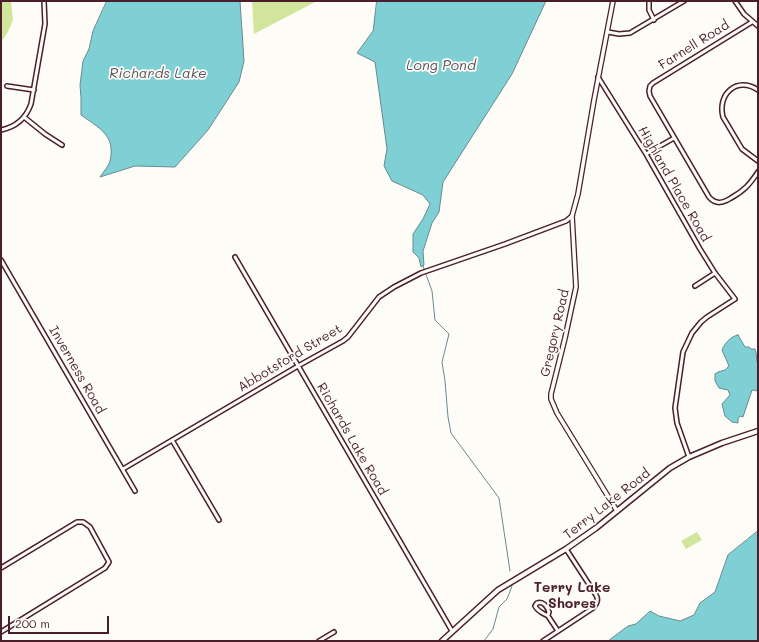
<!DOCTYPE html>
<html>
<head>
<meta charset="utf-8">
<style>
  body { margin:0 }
  #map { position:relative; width:759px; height:642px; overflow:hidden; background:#fdfcf7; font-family:Mali,sans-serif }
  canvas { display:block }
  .frame { position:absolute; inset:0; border:2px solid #4a1f2b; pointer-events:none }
  .scale { position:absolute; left:8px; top:616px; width:101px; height:18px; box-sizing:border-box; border:2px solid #4a1f2b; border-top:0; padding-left:5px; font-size:12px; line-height:14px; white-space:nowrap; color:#4a1f2b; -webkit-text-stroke:3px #fdfcf7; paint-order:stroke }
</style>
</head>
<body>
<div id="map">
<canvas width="759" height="642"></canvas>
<div class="frame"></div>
<div class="scale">200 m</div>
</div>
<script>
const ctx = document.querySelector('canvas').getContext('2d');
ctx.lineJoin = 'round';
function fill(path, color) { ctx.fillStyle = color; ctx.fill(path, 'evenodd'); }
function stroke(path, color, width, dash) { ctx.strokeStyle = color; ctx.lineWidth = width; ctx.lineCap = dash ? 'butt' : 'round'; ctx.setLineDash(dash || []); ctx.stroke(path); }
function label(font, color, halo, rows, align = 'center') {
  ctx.font = font + ' Mali,sans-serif'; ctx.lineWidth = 3.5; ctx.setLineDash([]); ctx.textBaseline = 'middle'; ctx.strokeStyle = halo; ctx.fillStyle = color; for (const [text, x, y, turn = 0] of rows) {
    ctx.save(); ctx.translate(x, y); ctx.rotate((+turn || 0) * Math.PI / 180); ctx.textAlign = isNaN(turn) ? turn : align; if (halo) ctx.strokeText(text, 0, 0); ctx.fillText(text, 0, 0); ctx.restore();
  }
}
const green = new Path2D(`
  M1,1H11L13,20L8,32L1,42Z
  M252,1H317L254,34Z
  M697,532L702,540L686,549L681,541Z`);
const water = new Path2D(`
  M107,1H240L244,61L239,82L208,130L175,167L135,166L100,177C103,172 109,166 110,161C116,135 99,128 81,115V98L80,85L83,61L89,49L93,31Z
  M377,1H546L512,74L443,182L439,212L432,223L423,251L424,265L421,267L419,258L413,252V234L423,219L430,204L423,195L392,181L384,166L387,149L375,62L357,53L373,31Z
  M738,335L745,347H749L751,349H755L756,352L757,362L758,364V391L752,390L743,417L740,416L738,419V423L732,422L725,416L722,404L730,395L728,390L719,388L715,381V374L718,372L725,370L729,366L722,350C725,343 731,336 738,335Z
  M758,531V641H608L628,626L636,624L650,611L659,616L680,621L694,615L700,603L715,592L728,555Z`);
const stream = new Path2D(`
  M423,266L432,291L435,320L449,334L442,362L445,381L448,417L451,433L499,498L510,571
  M484,641L493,629L499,607L507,599L512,586`);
const minor = new Path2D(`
  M649,1V10L654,20
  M735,1L744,14L758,26
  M752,22L653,83L650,86L649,91L650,96L709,197C716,205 723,203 731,198C744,191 750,184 758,172
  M608,32L619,34L630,33L684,1
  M598,77L646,154L700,249L715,273L735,299L707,317L701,322L692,333L683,352L675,408L677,423L689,457
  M7,86L34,90
  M758,90C737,76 717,94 723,117L742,149L758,161
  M24,117L45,134L62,145
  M1,130C16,127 26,118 31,104L45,24L44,1
  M646,154L674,138
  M235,257L452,631
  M1,260L135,491
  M695,286L715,273
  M172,440L219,520
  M123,469L298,366L343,341L348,337L379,297L394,287L421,273L505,244L566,221L572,216
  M1,568L77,522H83L90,527L109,562L105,568L1,632
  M548,616C543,613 538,612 535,606L537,603C543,601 547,606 549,612L548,615V616L558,631
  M319,641L334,632
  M543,641L593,608C597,604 599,600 596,595L566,549`);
const tertiary = new Path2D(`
  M613,1L594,100L578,194L572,216L576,287L565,338L551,394V399L557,413L617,511`);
const secondary = new Path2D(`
  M442,641L498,590L566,549L596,528L670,468L689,457L722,443L758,431`);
const streetNames = [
  ["Farnell Road",694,45,-32],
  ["Highland Place Road",674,184,60],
  ["Gregory Road",555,333,-77],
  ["Abbotsford Street",290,358,-31],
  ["Inverness Road",77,370,60],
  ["Richards Lake Road",352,439,60],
  ["Terry Lake Road",607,504,-38]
];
const waterNames = [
  ["Long Pond",441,66],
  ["Richards Lake",158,74]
];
const neighbourhoodNames = [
  ["Terry Lake",572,588],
  ["Shores",572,604]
];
fill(green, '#d1e69b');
fill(water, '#7ed0d5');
stroke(water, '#698991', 1);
stroke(stream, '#698991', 1);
stroke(minor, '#4a1f2b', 6);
stroke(tertiary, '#4a1f2b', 6);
stroke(secondary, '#4a1f2b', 7);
stroke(minor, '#fdfcf7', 3);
stroke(tertiary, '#fdfcf7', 3.5);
stroke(secondary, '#fdfcf7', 4);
label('13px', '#4a1f2b', '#fdfcf7', streetNames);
label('italic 14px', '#5a545e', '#fdfcf7', waterNames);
label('bold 14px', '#4a1f2b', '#fdfcf7', neighbourhoodNames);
</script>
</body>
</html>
